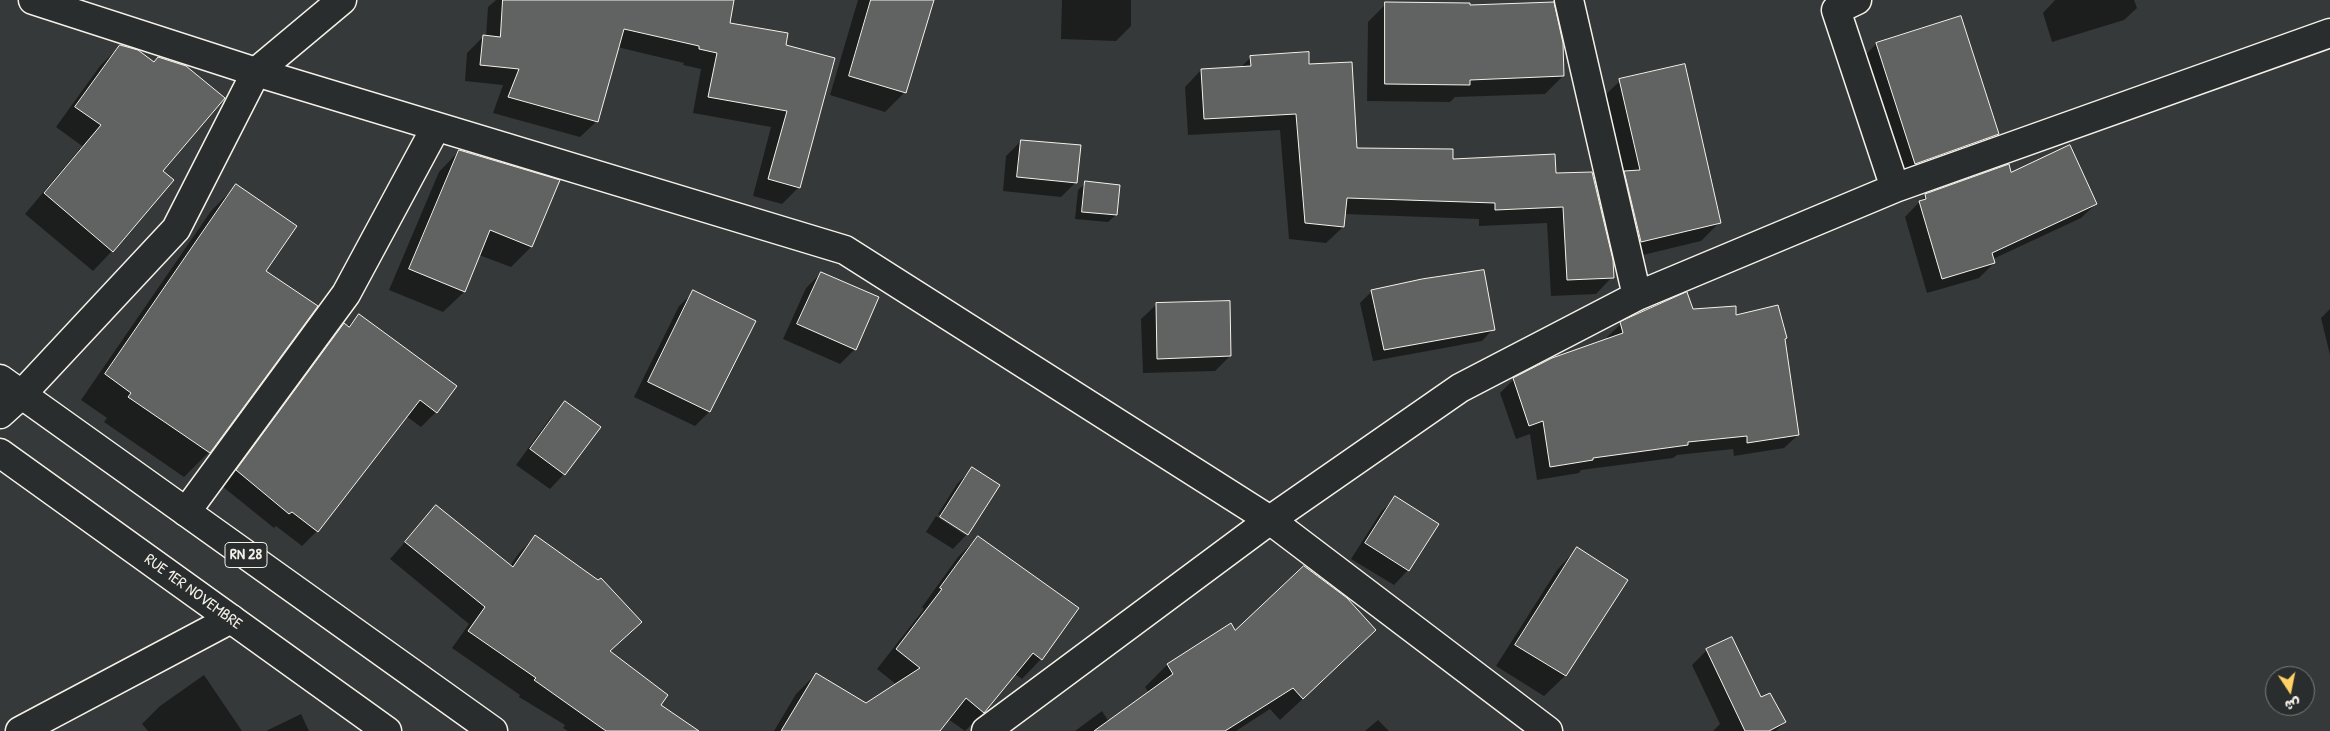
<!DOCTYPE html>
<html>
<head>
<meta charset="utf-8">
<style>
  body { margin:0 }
  #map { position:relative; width:2330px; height:731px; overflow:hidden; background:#363939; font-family:"Patrick Hand","Playpen Sans Arabic",sans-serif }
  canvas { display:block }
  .north { position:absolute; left:2265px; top:666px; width:50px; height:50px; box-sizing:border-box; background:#2a2d2e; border:1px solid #7b7b78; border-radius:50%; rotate:169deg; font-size:14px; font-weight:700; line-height:20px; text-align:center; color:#f4f1e8 }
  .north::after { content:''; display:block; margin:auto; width:18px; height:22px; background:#ffd166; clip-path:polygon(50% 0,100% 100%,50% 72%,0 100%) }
</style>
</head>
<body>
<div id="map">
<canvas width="2330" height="731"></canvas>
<div class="north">ش</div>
</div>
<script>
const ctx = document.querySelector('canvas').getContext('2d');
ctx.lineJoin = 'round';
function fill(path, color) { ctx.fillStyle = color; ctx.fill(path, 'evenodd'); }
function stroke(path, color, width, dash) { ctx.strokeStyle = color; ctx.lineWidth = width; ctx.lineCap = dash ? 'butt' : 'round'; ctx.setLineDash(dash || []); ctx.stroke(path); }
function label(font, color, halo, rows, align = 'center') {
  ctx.font = font + ' "Patrick Hand",sans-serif'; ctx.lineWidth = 4; ctx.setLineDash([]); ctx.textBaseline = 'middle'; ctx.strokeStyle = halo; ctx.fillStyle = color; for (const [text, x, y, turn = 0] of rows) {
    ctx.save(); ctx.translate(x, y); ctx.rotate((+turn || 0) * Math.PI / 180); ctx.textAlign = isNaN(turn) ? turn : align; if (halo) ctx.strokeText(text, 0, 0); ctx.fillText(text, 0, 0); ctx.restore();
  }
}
const shadow = new Path2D(`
  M496,0H732L728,24L784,46L799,187L782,204L753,196L771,127L693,113L701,69L683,65L684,63L617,47L597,121L580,137L493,113L503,85L465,81L467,53L483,37H486L488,7Z
  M858,0H932L905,92L885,112L830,95Z
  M1062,0H1131V26L1116,41L1061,39Z
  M2055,0H2134L2137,8L2124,20L2052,42L2043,13Z
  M1386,4L1563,76L1545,94L1455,97L1450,102L1367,101L1368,22Z
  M1960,18L1998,134L1977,155L1895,184L1856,65L1876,44Z
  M120,46L154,63L161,171L112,251L93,271L25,214L82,146L56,127L100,66Z
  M1250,58L1308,66L1356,149L1555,175L1612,277L1596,294L1551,296L1547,223L1479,226V219L1344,214L1343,227L1326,243L1289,239L1280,130L1188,135L1185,87L1201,70L1240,68Z
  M1620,81L1720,222L1701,241L1622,260L1601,99Z
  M1021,141L1076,182L1061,197L1003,191L1006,156Z
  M459,151L531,247L511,267L479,255L464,292L443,312L389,290L439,172Z
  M2011,173L2096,204L2081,218L1993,259L1994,263L1979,278L1927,293L1905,217L1926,195Z
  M1086,183L1116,215L1108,222L1075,219L1078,190Z
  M236,186L264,271L209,452L184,477L104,422L107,418L81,400L211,211Z
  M821,273L855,349L840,364L783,339L806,288Z
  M1372,291L1493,329L1482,341L1373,361L1360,303Z
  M694,292L754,322L709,412L695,426L634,397L679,306Z
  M1156,305L1230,356L1215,371L1143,373L1141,319Z
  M2330,309V355L2321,318Z
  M1692,310L1735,316L1784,339L1798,435L1784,448L1734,456L1733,449L1677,455L1673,458L1581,470L1579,473L1537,480L1530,434L1516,439L1500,393L1514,379L1608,340L1607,337L1621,324Z
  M359,315L436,412L421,427L406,416L317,531L302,546L276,526L274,528L222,486L329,339L344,325L347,327Z
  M565,403L564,474L550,489L516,465L551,417Z
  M972,469L967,534L953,549L926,532L936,516L965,535V532L938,514L957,484Z
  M1395,498L1408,570L1394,585L1351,559L1381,512Z
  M436,507L510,566L519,553L535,537L609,651L659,705L697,731H568L563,728L565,725L519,697L520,695L452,648L469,624L390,559Z
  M978,537L1077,609L1041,659L1022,679L1015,674L986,710L965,731L948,719L938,731H774L796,694L816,674L866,704L897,685L877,669L924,609L922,607L958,557Z
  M1577,549L1626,580L1565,676L1544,696L1496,666L1557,570Z
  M1230,625L1235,632L1353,652L1280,720L1270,709L1236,731H1075L1102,711L1109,722L1149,693L1145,687L1167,665Z
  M1732,639L1761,699L1785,722L1776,731H1713L1720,724L1692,665L1707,650Z
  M204,675L242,731H148L142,724L160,706Z
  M301,714L309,731H266Z
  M1378,720L1389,731H1365Z`);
const building = new Path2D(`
  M503,0H734L730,23L788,33L786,45L835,58L800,188L768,179L787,111L708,97L717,53L699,49V46L624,29L598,122L508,97L519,69L480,65L483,35L500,37Z
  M871,0H934L906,93L849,76Z
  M1385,2L1470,3V5L1554,2L1563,43L1564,76L1470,80V85L1385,84Z
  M1961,16L1999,134L1915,164L1876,43Z
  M120,45L138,50L154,62L158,57L186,66L225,98L163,171L174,180L113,252L44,193L101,125L75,107Z
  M1309,52V64L1352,62L1357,148L1453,149V159L1555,154L1556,173L1592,172L1613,260L1614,278L1567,280L1563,207L1495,210V203L1347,198L1344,227L1305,223L1296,114L1204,119L1201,69L1251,66L1250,56Z
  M1685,64L1721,223L1641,242L1624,171L1640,170L1619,79Z
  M1021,140L1081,145L1077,183L1017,177Z
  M2070,145L2097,204L1992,253L1995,263L1942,279L1919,201L1926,199L1925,194L2009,164L2011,172Z
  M459,150L560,180L532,247L490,230L465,292L409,269Z
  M1085,181L1120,185L1117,215L1082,212Z
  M236,184L297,226L266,271L318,306L210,453L128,397L131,393L105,374Z
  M1484,270L1495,330L1384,350L1371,290L1422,279Z
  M821,272L879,297L856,350L797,324Z
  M693,290L756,321L710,412L648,382Z
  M1687,292L1693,309L1736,306V315L1778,305L1787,338L1785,339L1799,435L1747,443V436L1688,442V445L1593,458V460L1550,467L1543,421L1529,426L1513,378L1552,358L1623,333L1620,322Z
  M1230,301L1231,356L1157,359L1156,303Z
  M359,314L457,386L437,413L420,400L318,532L292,512L289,514L236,470L344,323L349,327Z
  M565,401L601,427L565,475L530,449Z
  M972,467L1000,485L968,535L940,517Z
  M1395,496L1439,524L1409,571L1365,543Z
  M436,505L513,567L535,535L598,580L601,578L642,622L610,651L668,695L661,705L699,731H606L534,680L536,678L468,631L485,607L405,542Z
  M978,536L1079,608L1042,660L1033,653L984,713L966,698L940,731H781L816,673L866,703L920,668L896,649L942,589L940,588Z
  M1577,547L1628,580L1566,676L1515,645Z
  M1304,566L1347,598L1376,630L1303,699L1293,688L1225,731H1094L1173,674L1167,664L1231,623L1235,630Z
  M1732,637L1761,697L1770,693L1786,722L1769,731H1745L1706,649Z`);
const minor = new Path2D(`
  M33,0L256,72L845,250L1270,520L1548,731
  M1569,0L1637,296
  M1857,0L1836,10L1895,188
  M0,414L21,395L176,229L256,72L342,0
  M186,512L346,294L436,127
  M20,731L231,619
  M986,731L1270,520L1460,388L1637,296L1895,188L2330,33`);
const major = new Path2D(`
  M0,379L493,731
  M0,453L387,731`);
const shields = [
  [246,555,42]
];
const shieldNames = [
  ["RN 28",246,555]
];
const streetNames = [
  ["RUE 1ER NOVEMBRE",193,592,36]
];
fill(shadow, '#0007');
fill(building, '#616362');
stroke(building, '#f4f1e8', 1);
stroke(minor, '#f4f1e8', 31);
stroke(major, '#f4f1e8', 31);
stroke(minor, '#2a2d2e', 28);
stroke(major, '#2a2d2e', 28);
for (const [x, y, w] of shields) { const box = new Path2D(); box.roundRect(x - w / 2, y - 12.5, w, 25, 4); ctx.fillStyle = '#2a2d2e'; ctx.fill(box); stroke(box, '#f4f1e8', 1); }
label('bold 15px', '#f4f1e8', null, shieldNames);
label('16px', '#f4f1e8', '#2a2d2e', streetNames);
</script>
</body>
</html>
